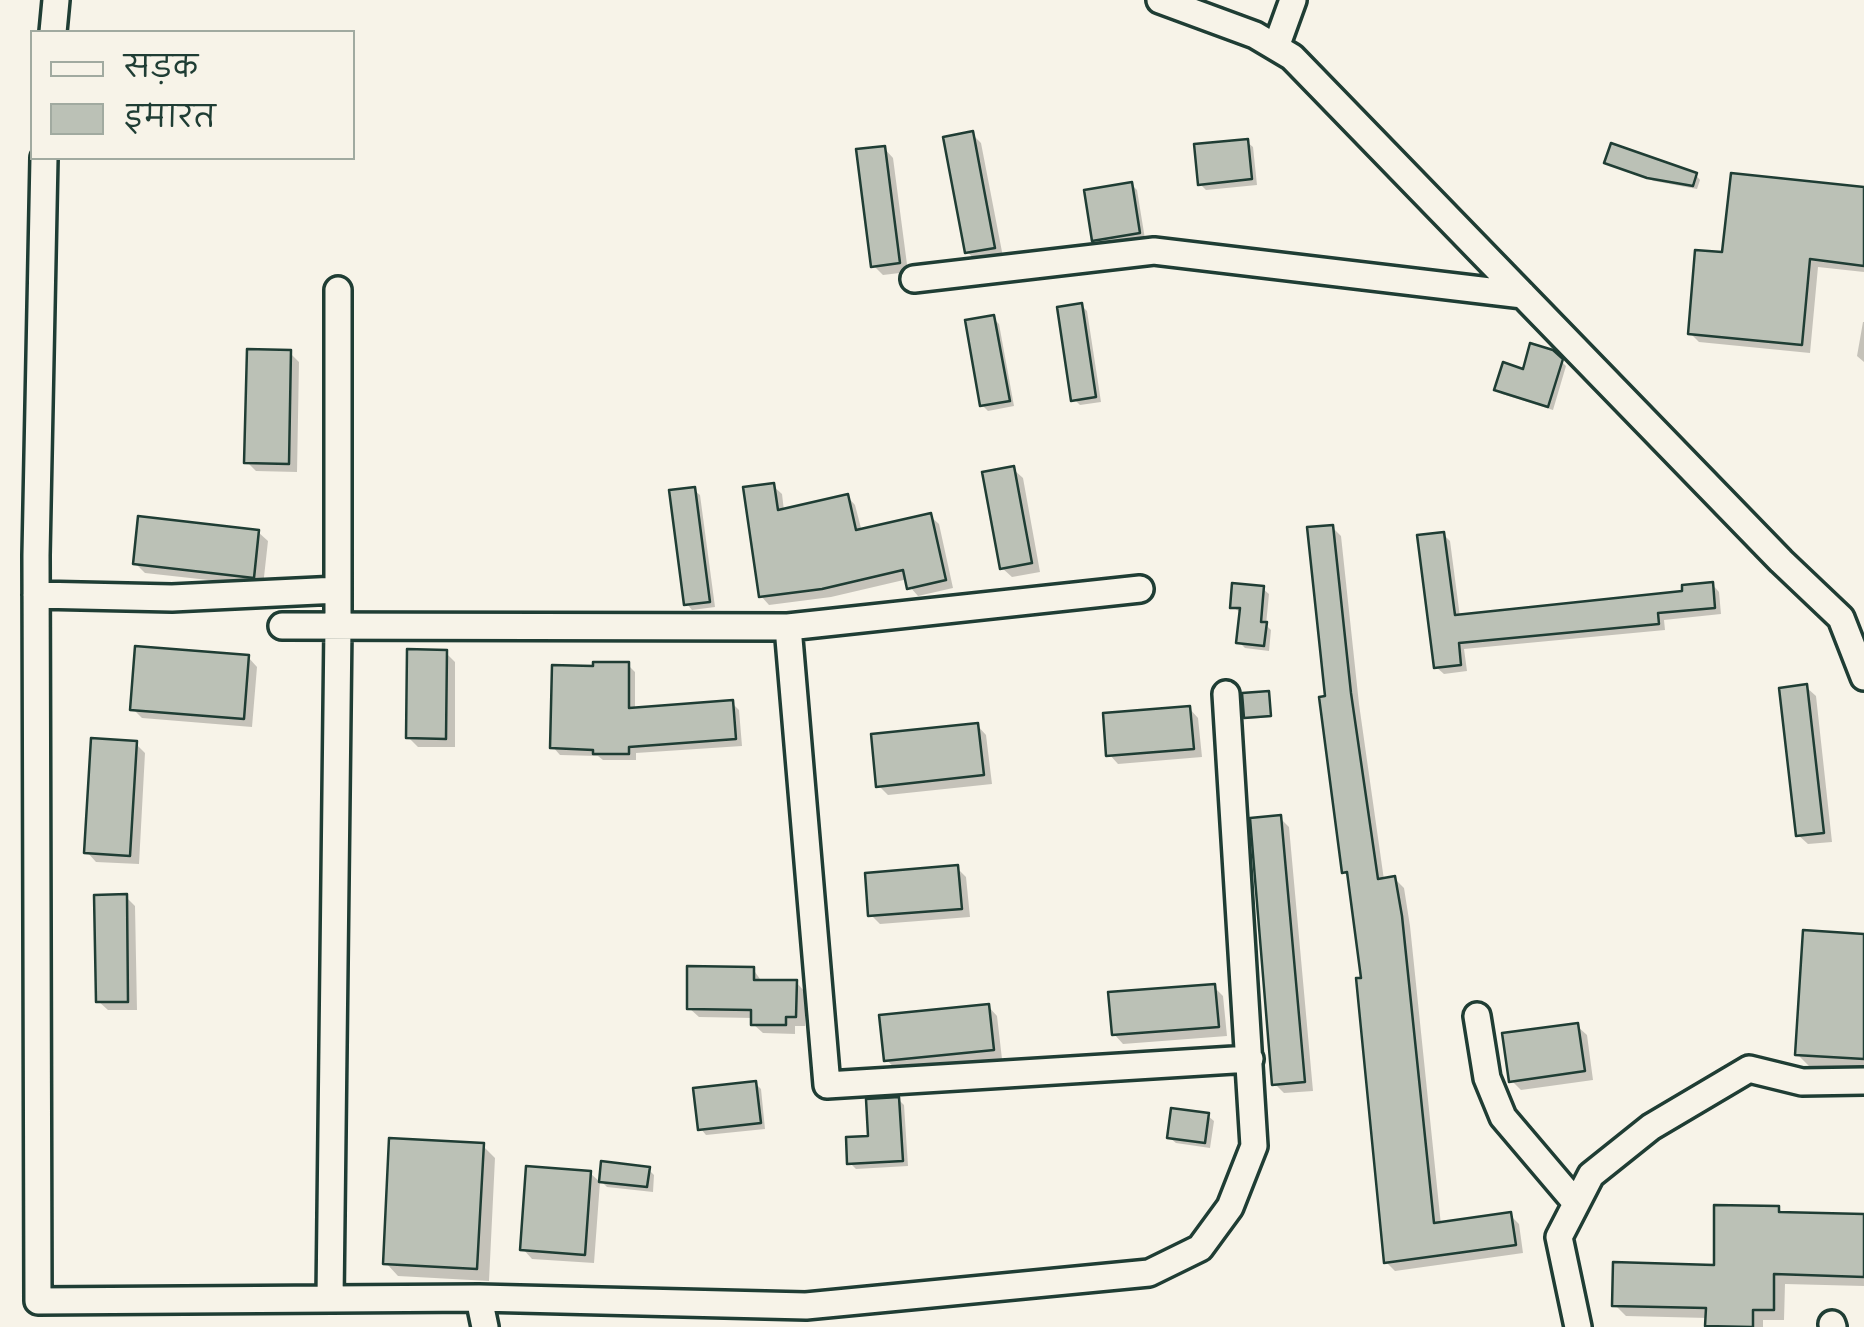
<!DOCTYPE html>
<html>
<head>
<meta charset="utf-8">
<style>
  body { margin:0 }
  #map { position:relative; width:1864px; height:1327px; overflow:hidden; background:#f7f3e8; font-family:Mynerve,"Playpen Sans Deva",sans-serif }
  canvas { display:block }
  .legend { position:absolute; left:30px; top:30px; width:325px; height:130px; box-sizing:border-box; background:#f7f3e8; border:2px solid #a1aaa0; margin:0; padding:12px 18px; list-style:none; font-size:30px; color:#1f3d34 }
  .legend li { display:flex; align-items:center; gap:20px; height:50px }
  .legend b { width:50px; border:2px solid #a1aaa0 }
</style>
</head>
<body>
<div id="map">
<canvas width="1864" height="1327"></canvas>
<ul class="legend">
<li><b style="height:12px;background:#f7f3e8"></b>सड़क</li>
<li><b style="height:28px;background:#bbc1b6"></b>इमारत</li>
</ul>
</div>
<script>
const ctx = document.querySelector('canvas').getContext('2d');
ctx.lineJoin = 'round';
function fill(path, color) { ctx.fillStyle = color; ctx.fill(path, 'evenodd'); }
function stroke(path, color, width, dash) { ctx.strokeStyle = color; ctx.lineWidth = width; ctx.lineCap = dash ? 'butt' : 'round'; ctx.setLineDash(dash || []); ctx.stroke(path); }
const shadow = new Path2D(`
  M972,134L981,143L1003,257L977,261L967,252Z
  M1247,142L1253,147L1257,185L1206,190L1200,184Z
  M884,148L893,158L908,272L883,275L874,266Z
  M1607,162L1696,175L1700,180L1697,189L1654,181Z
  M1131,184L1137,190L1145,239L1101,246L1095,240Z
  M1864,190V272L1818,267L1810,353L1699,342L1690,333L1724,255Z
  M1081,305L1087,311L1101,402L1080,405L1074,399Z
  M993,318L999,324L1014,406L988,411L982,405Z
  M1863,322H1864V362L1857,356Z
  M1552,352L1566,366L1553,410L1502,394L1497,390Z
  M290,353L299,362L297,472L256,471L247,462Z
  M1013,469L1023,478L1040,572L1012,577L1002,568Z
  M773,486L782,494L784,511L847,496L855,505L862,532L930,516L939,524L953,588L918,596L910,587L908,579L831,597L769,605L761,596Z
  M694,490L700,495L715,607L692,610L687,604Z
  M1332,527L1341,536L1359,704L1384,880L1395,879L1404,888L1410,926L1441,1225L1510,1215L1519,1224L1523,1253L1395,1271L1386,1262L1364,980L1350,878L1344,872L1327,699Z
  M258,532L268,541L263,586L145,573L135,563Z
  M1443,534L1450,541L1460,617L1685,593L1712,584L1719,592L1721,614L1664,620L1665,630L1464,649L1467,671L1444,674L1436,667Z
  M1263,589L1269,594L1266,625L1271,630L1269,651L1245,648L1239,642L1242,613L1232,607Z
  M446,653L455,662V747H418L408,737Z
  M248,657L257,667L252,727L142,718L133,709Z
  M628,665L635,672V710L732,703L739,710L742,746L636,753V760H603L598,756L560,755L553,747Z
  M1806,687L1816,696L1832,842L1808,844L1798,835Z
  M1268,694L1272,717L1248,719L1246,717Z
  M1189,708L1198,718L1202,757L1118,764L1109,754Z
  M977,725L986,735L992,784L888,795L879,786Z
  M136,744L145,753L139,864L96,862L87,852Z
  M1280,818L1289,827L1313,1091L1284,1093L1275,1084Z
  M957,868L966,877L970,917L880,924L871,915Z
  M126,897L135,906L137,1010H108L98,1001Z
  M1864,937V1070L1810,1067L1797,1054Z
  M753,969L762,982H796L805,992V1026H795V1034L763,1033L753,1024V1018L699,1017L689,1008Z
  M1214,987L1223,996L1227,1036L1123,1044L1114,1034Z
  M988,1006L997,1016L1002,1059L896,1070L887,1060Z
  M1577,1026L1587,1035L1593,1080L1521,1090L1511,1080Z
  M755,1083L761,1089L765,1129L706,1135L701,1129Z
  M898,1099L904,1105L908,1166L856,1169L850,1163Z
  M1208,1116L1214,1121L1210,1148L1176,1143L1170,1138Z
  M483,1146L495,1158L489,1281L398,1276L386,1263Z
  M648,1169L654,1175L653,1192L607,1187L601,1181Z
  M590,1173L600,1182L594,1263L532,1259L523,1249Z
  M1778,1208L1784,1214L1864,1216V1286L1785,1284L1784,1320H1763V1327H1710L1708,1318L1626,1316L1615,1305L1716,1267Z`);
const building = new Path2D(`
  M973,131L995,248L965,253L943,137Z
  M1248,139L1252,179L1198,185L1194,144Z
  M1611,143L1697,173L1693,186L1647,178L1604,163Z
  M885,146L900,263L871,267L856,149Z
  M1731,173L1864,187V266L1810,259L1802,345L1688,334L1695,250L1722,252Z
  M1132,182L1140,233L1092,241L1084,190Z
  M1082,303L1096,397L1071,401L1057,307Z
  M994,315L1010,401L980,406L965,320Z
  M1530,343L1553,350L1563,359L1548,407L1494,390L1503,362L1523,369Z
  M247,349L291,350L289,464L244,463Z
  M1014,466L1032,563L1000,569L982,472Z
  M774,483L778,510L848,494L856,530L931,513L946,580L907,589L903,570L822,589L759,597L743,487Z
  M695,487L710,602L684,605L669,490Z
  M138,516L259,530L254,578L133,564Z
  M1333,525L1351,693L1378,879L1395,876L1402,916L1434,1223L1511,1212L1516,1245L1384,1263L1356,978H1361L1347,872L1342,873L1319,697L1325,696L1307,527Z
  M1444,532L1455,615L1682,591V585L1713,582L1715,608L1658,613L1659,624L1459,643L1461,665L1434,668L1417,535Z
  M1232,583L1264,586L1261,622H1267L1264,646L1236,643L1240,608H1230Z
  M135,646L249,655L244,719L130,710Z
  M407,649L447,650L446,739L406,738Z
  M593,662H629V708L733,700L736,739L629,747V754H593V750L550,748L552,665L593,666Z
  M1807,684L1824,833L1796,836L1779,688Z
  M1269,691L1271,716L1244,718L1242,693Z
  M1190,706L1194,749L1106,756L1103,713Z
  M978,723L984,775L876,787L871,734Z
  M91,738L137,741L130,856L84,853Z
  M1281,815L1305,1082L1272,1085L1250,818Z
  M958,865L962,909L868,916L865,873Z
  M127,894L128,1002H96L94,895Z
  M1803,930L1864,934V1059L1795,1055Z
  M687,966L754,967V980H797L796,1017H786V1025H751V1010L687,1009Z
  M1215,984L1219,1027L1112,1035L1108,992Z
  M989,1004L994,1050L884,1061L879,1015Z
  M1578,1023L1585,1071L1509,1082L1502,1033Z
  M756,1081L761,1123L698,1130L693,1088Z
  M899,1097L903,1161L847,1164L846,1137L868,1136L866,1099Z
  M1171,1108L1209,1113L1205,1143L1167,1138Z
  M389,1138L484,1143L477,1269L383,1264Z
  M601,1161L650,1167L647,1187L599,1182Z
  M526,1166L591,1171L585,1255L520,1250Z
  M1714,1205L1779,1206V1212L1864,1214V1277L1774,1274V1310H1753V1327L1705,1326L1706,1308L1612,1306L1613,1262L1714,1265Z`);
const street = new Path2D(`
  M1160,0L1255,35L1292,57L1781,561L1841,618L1864,677
  M53,32L56,0
  M1276,47L1293,0
  M44,158L36,555L38,1301L479,1298L806,1306L1149,1273L1200,1248L1230,1207L1254,1146L1226,694
  M914,279L1154,251L1523,295
  M36,595L172,598L338,590
  M282,626L788,627L1140,589
  M788,627L827,1085L1250,1059
  M1477,1016L1487,1078L1503,1117L1576,1203
  M479,1298L485,1327
  M330,1299L338,626V290
  M1832,1324L1833,1327
  M1578,1327L1559,1237L1591,1175L1651,1127L1749,1069L1802,1082L1864,1081`);
fill(shadow, '#0003');
fill(building, '#bbc1b6');
stroke(building, '#1f3d34', 2.5);
stroke(street, '#1f3d34', 32);
stroke(street, '#f7f3e8', 25);
</script>
</body>
</html>
